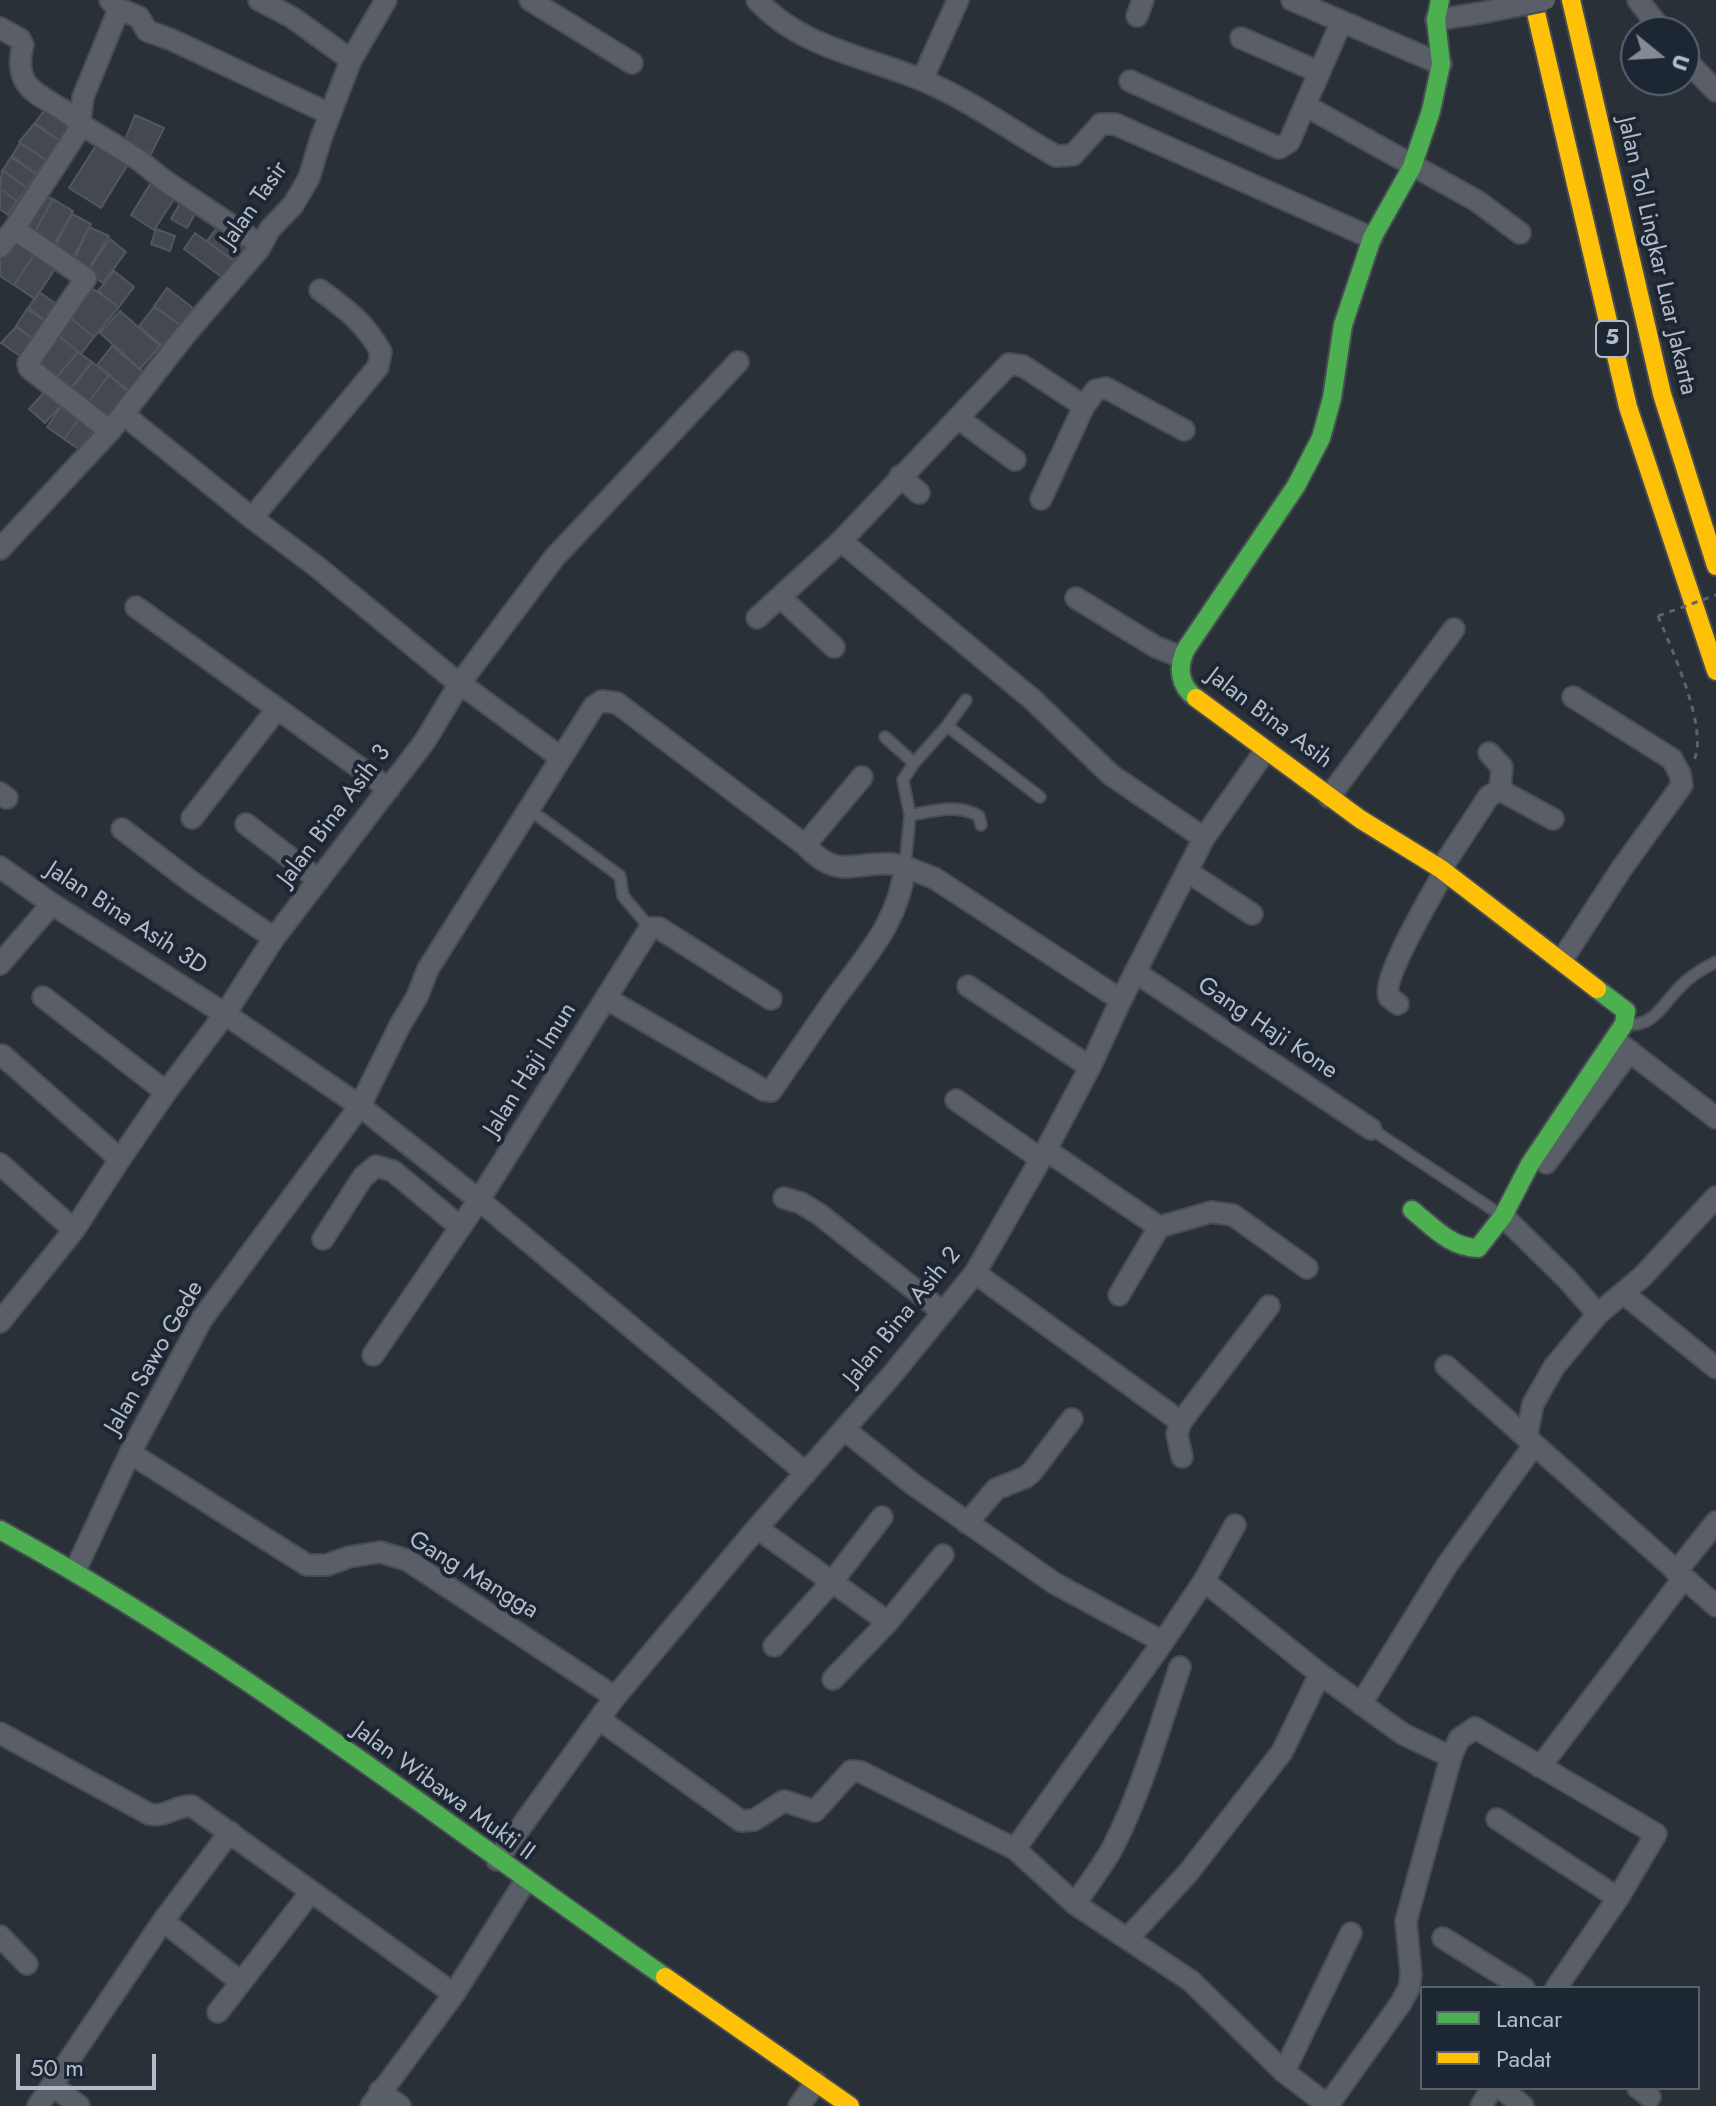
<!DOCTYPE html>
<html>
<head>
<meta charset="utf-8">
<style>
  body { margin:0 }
  #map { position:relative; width:1716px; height:2106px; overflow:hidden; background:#2a3038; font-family:Jost,sans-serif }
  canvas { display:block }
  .legend { position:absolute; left:1420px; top:1986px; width:280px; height:104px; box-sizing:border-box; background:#1d2633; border:2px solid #59626f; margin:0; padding:10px 14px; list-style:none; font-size:24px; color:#b4bcc9 }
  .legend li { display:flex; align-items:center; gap:16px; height:40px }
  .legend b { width:40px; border:2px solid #59626f }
  .north { position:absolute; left:1620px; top:16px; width:80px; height:80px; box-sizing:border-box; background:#1d2633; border:2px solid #59626f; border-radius:50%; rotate:108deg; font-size:22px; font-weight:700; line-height:32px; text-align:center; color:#b4bcc9 }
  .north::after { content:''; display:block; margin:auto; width:28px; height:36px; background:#848b96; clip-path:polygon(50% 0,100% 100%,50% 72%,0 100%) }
  .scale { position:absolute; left:16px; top:2054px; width:140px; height:36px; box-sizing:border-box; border:4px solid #b4bcc9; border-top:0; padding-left:10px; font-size:24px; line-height:28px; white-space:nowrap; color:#b4bcc9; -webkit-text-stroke:6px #1d2633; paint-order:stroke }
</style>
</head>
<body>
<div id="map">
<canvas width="1716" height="2106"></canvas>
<ul class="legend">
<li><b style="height:10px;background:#4caf50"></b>Lancar</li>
<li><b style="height:10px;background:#ffc107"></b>Padat</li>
</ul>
<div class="north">U</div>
<div class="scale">50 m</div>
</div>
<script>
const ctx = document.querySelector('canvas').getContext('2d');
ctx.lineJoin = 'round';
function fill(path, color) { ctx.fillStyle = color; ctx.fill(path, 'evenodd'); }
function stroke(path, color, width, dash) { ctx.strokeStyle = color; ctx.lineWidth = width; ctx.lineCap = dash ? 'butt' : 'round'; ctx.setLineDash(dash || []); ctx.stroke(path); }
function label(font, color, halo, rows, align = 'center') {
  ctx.font = font + ' Jost,sans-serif'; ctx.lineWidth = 8; ctx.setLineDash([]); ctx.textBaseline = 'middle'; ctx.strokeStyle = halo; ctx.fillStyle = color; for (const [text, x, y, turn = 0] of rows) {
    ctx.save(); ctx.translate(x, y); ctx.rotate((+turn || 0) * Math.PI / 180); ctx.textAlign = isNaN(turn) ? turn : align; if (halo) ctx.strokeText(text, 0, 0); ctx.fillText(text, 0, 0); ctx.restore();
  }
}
const building = new Path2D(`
  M46,108L71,128L60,141L35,123Z
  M135,115L164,128L148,160L123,145Z
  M34,124L60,141L46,160L19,142Z
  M20,143L46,160L36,174L12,156Z
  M97,144L128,164L101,208L69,188Z
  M11,157L36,174L27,188L3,170Z
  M2,170L27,188L17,201L0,189Z
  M152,181L176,196L154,230L131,215Z
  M0,189L17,201L8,215L0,209Z
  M42,195L53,199L32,237L21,226Z
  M53,199L73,211L52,248L32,237Z
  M182,200L198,209L187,228L171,219Z
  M72,214L91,224L73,258L54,248Z
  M220,223L252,247L239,265L207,241Z
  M89,227L109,236L86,272L72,264Z
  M156,229L175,236L170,251L151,244Z
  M195,233L239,265L227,281L184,249Z
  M15,237L36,252L14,285L0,276V259Z
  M110,239L126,252L103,283L87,272Z
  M36,252L57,266L35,299L14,285Z
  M114,271L134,287L119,307L98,291Z
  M167,288L193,308L180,325L154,306Z
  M93,289L119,307L94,337L69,317Z
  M39,292L69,313L57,329L28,308Z
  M154,307L180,325L162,346L139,326Z
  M27,309L57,329L43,347L16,326Z
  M120,311L160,346L140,369L100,333Z
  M69,317L94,337L81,354L56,334Z
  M16,327L43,347L32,364L1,343Z
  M58,335L78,352L56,378L37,361Z
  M112,346L143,372L128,390L97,365Z
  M78,352L92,362L70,389L56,378Z
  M92,362L109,375L88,403L71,390Z
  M109,375L129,393L108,418L88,403Z
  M48,388L64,402L45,423L29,409Z
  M64,402L82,415L64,439L47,427Z
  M82,415L97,425L80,450L64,439Z`);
const path = new Path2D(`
  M1658,616C1671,648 1709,729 1694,760`);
const lane = new Path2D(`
  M947,726L966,700
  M885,737L914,763
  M530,810L620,876L623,896L650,928
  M910,815C935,811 956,803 979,816L981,825
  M905,866L910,815L903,780L914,763L947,726L1040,797
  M1626,1024C1655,1028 1664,1001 1683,984C1692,975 1704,968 1716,962
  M1371,1129L1501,1215`);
const street = new Path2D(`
  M259,0L293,18L351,60
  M530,0L632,63
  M757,0C801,48 865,56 922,80C968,99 1012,131 1056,156L1073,155L1101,124H1115L1372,238
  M1292,0L1441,64
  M1638,0L1663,32
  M119,9L139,17L147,31L170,39L330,114
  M1137,16L1143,0
  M1436,20L1486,12
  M0,28L20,39L23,45C9,98 55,96 82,125
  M1241,38L1319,72
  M1684,58L1716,91
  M922,80L958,0
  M1130,81L1279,148L1289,142L1337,32
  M1306,106L1477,201L1520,233
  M80,121L83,97L119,9L110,0
  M14,229L82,125L139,160L165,181L261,245
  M0,247L14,229L86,278L28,363L29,368L110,431
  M123,414L252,518L316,566L446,673L560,757
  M959,419L1015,460
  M900,476L919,493
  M1041,499L1084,406
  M252,518L378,367L381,352C366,324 345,308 320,290
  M841,541L1032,699L1111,775L1204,838
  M0,549L110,431L185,335L259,249L270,229L293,205L309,178L321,138L351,60L386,0
  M780,597L834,647
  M1076,598L1156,647L1181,657
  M136,607L389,789
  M757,618L841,541L1009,364L1023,366L1084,406L1096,390L1106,388L1184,430
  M1489,753L1502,767L1500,790
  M0,793L7,798
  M1329,797L1454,629
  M192,818L277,709
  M246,824L319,880
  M122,829L193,883L274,938
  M805,845L862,777
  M0,867L52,904L225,1014L360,1106L479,1200L806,1473
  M1441,869L1489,796L1500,790L1553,819
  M1188,872L1252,914
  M1562,960L1622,868L1682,785L1680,774L1672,759L1573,697
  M0,964L52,904
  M1135,972L1371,1129
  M968,986L1090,1067
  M43,997L166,1092
  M607,999L764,1090L771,1091C792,1061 813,1030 834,1000C866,956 899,922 905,866
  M1398,1004L1389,997C1381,979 1433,893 1444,872
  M1620,1044L1716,1118
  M2,1055L120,1159
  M956,1100L1041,1159
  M1046,1150L1159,1227L1211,1212L1233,1215L1307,1268
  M1546,1163L1630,1051
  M0,1164L74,1230
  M784,1198L801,1203L819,1214L943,1312
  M1503,1216L1567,1279L1598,1314
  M323,1239L363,1177L376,1166L393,1171L459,1226
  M975,1273L1181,1422
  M1623,1293L1716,1368
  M1119,1295L1159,1227
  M0,1322L74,1230L120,1159L166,1092L225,1014L274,938L425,741L460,683L554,558L738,362
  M373,1355L479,1200L650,928H659L771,999
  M1446,1366L1716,1606
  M845,1430L914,1485L1054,1583L1163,1642
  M1527,1435L1533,1404L1554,1367L1598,1314L1643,1276L1716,1197
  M130,1453L307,1565H327L349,1557L380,1552L407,1560L615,1697
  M1182,1457L1177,1434L1181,1422L1269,1306
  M967,1523L996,1489L1026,1477L1032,1472L1072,1419
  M757,1528L888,1622
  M75,1571L130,1453L202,1319L360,1106L400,1025L417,997L428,969L594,706L602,701L617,703L805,845C838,881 854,861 892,864C907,866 920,873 934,878L1121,1000
  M1676,1572L1716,1522
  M1204,1581L1320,1674L1403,1734L1451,1757
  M774,1646L832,1582L882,1517
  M833,1679L888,1622L943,1555
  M1361,1704L1447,1565L1534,1445
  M599,1719L741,1821L754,1820L784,1801L815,1811L851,1771L861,1772L1015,1849L1075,1904L1191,1981L1284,2072L1329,2106
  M0,1733L149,1814C166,1818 175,1805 192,1806L454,1994
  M1540,1767L1683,1579
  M1497,1819L1618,1898
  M1015,1849L1163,1642L1204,1581L1235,1525
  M497,1860L615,1697L757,1528L891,1376L975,1273L1046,1150L1090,1067L1121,1000L1204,838L1265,751
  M1075,1904C1087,1886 1102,1867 1113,1847C1142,1790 1159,1728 1180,1667
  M172,1928L241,1982
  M0,1936L27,1964
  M1128,1938L1188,1873L1282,1752L1320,1674
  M1443,1938L1524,1988
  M218,2012L311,1892
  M1284,2072L1351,1933
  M52,2085L79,2106
  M1501,2088L1523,2106
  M1638,2088L1650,2097
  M380,2091L400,2106
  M1328,2105L1401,2003L1409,1988L1411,1975L1406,1921L1451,1757L1459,1739L1475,1728L1656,1834L1618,1898L1556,1988
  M38,2106L163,1921L230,1832
  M371,2106L454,1994L526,1880
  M799,2106L816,2082
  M1481,2106L1492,2088`);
const fast = new Path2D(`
  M1196,698C1179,686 1177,667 1186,649L1296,486L1321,438L1332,398L1343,325L1372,238L1412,167L1431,111L1441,64L1436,20L1440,0
  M1412,1210C1432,1226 1451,1248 1478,1248L1503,1216L1530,1164L1624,1024L1626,1011L1597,989
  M0,1530C235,1658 446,1825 665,1977`);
const slow = new Path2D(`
  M1533,0L1628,407L1716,671
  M1571,0L1662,394L1716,566
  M1196,698L1360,819L1441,869L1597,989
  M665,1977L850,2106`);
const pathBridge = new Path2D(`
  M1658,616L1716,595`);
const streetBridge = new Path2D(`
  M1486,12L1545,0`);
const shields = [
  [1612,339,32]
];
const shieldNames = [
  ["5",1612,339]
];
const streetNames = [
  ["Jalan Tasir",255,205,-55],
  ["Jalan Tol Lingkar Luar Jakarta",1656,256,77],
  ["Jalan Bina Asih",1269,719,37],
  ["Jalan Bina Asih 3",335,816,-53],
  ["Jalan Bina Asih 3D",126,919,33],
  ["Gang Haji Kone",1267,1029,34],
  ["Jalan Haji Imun",531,1070,-58],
  ["Jalan Bina Asih 2",903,1317,-51],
  ["Jalan Sawo Gede",155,1358,-60],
  ["Gang Mangga",473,1576,31],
  ["Jalan Wibawa Mukti II",443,1792,36]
];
fill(building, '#444950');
stroke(building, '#52575f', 2);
stroke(lane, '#484c53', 14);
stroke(street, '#484c53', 24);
stroke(fast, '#484c53', 22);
stroke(slow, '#484c53', 22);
stroke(path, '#5d636a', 3, [6, 6]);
stroke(lane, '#5a5e66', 10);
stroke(street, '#5a5e66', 20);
stroke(fast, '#4caf50', 18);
stroke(slow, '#ffc107', 18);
stroke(streetBridge, '#484c53', 24, []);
stroke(pathBridge, '#5d636a', 3, [6, 6]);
stroke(streetBridge, '#5a5e66', 20);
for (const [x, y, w] of shields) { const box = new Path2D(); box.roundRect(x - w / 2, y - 18, w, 36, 6); ctx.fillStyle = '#1d2633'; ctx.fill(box); stroke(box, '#b4bcc9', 2); }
label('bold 22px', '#b4bcc9', null, shieldNames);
label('24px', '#b4bcc9', '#1d2633', streetNames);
</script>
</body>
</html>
